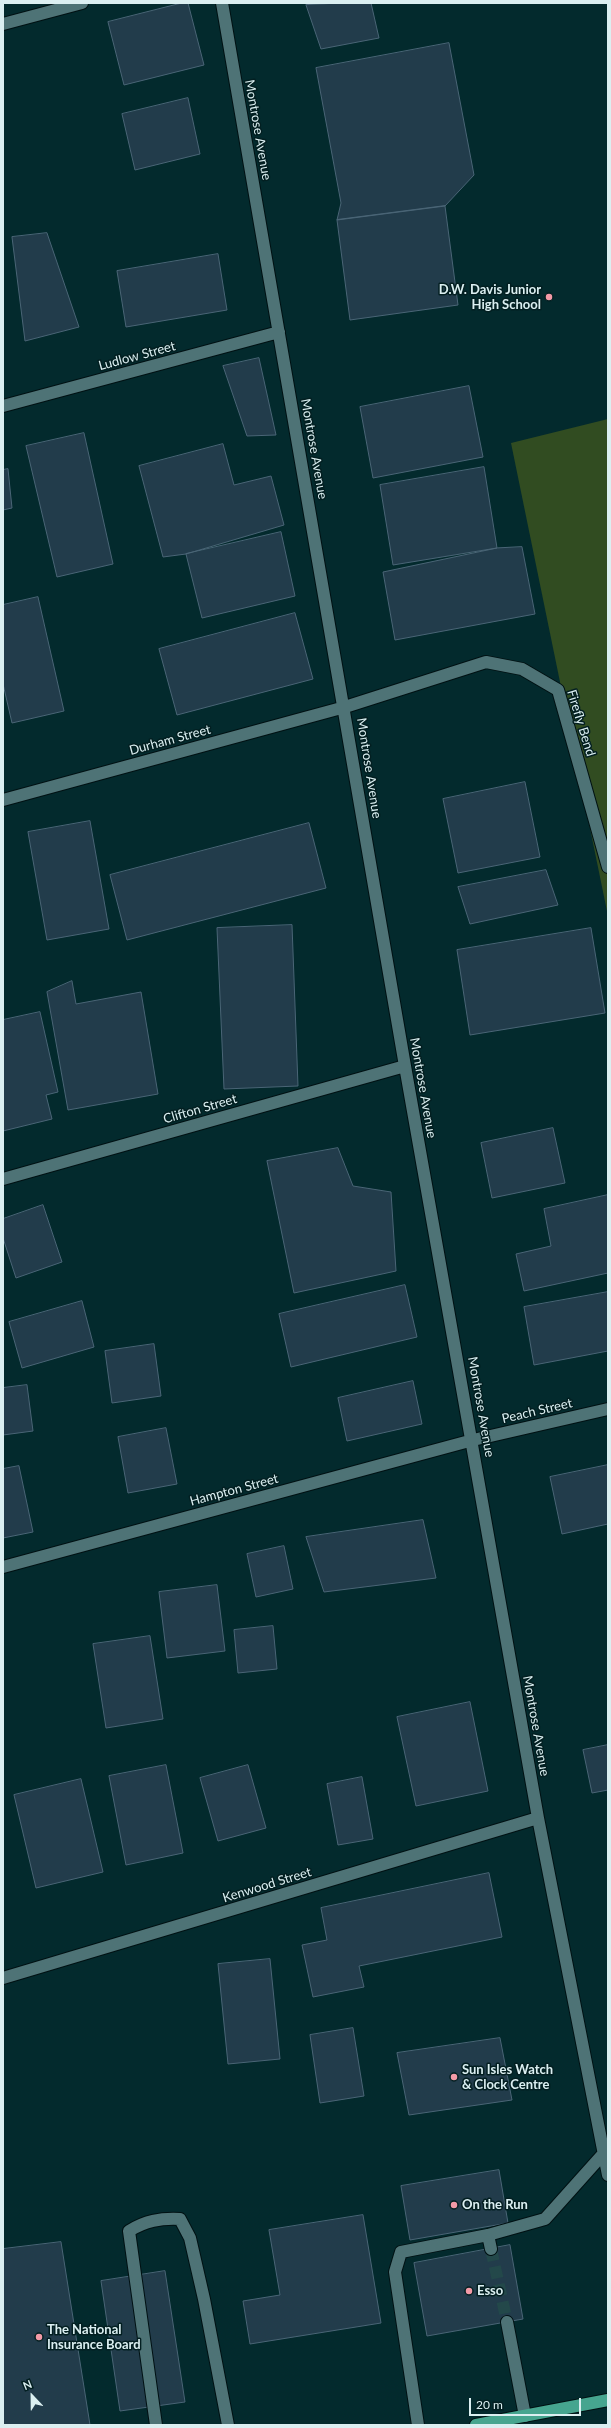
<!DOCTYPE html>
<html>
<head>
<meta charset="utf-8">
<style>
  body { margin:0 }
  #map { position:relative; width:611px; height:2428px; overflow:hidden; background:#032a2d; font-family:Lato,sans-serif }
  canvas { display:block }
  .frame { position:absolute; inset:0; border:4px solid #dbeff1; pointer-events:none }
  .north { position:absolute; left:12px; top:2376px; width:40px; height:40px; -webkit-text-stroke:3px #031f21; paint-order:stroke; rotate:338deg; font-size:11px; font-weight:700; line-height:16px; text-align:center; color:#dbeff1 }
  .north::after { content:''; display:block; margin:auto; width:14px; height:18px; background:#dbeff1; clip-path:polygon(50% 0,100% 100%,50% 72%,0 100%) }
  .scale { position:absolute; left:469px; top:2398px; width:112px; height:18px; box-sizing:border-box; border:2px solid #dbeff1; border-top:0; padding-left:5px; font-size:12px; line-height:14px; white-space:nowrap; color:#dbeff1; -webkit-text-stroke:3px #031f21; paint-order:stroke }
</style>
</head>
<body>
<div id="map">
<canvas width="611" height="2428"></canvas>
<div class="frame"></div>
<div class="north">N</div>
<div class="scale">20 m</div>
</div>
<script>
const ctx = document.querySelector('canvas').getContext('2d');
ctx.lineJoin = 'round';
function fill(path, color) { ctx.fillStyle = color; ctx.fill(path, 'evenodd'); }
function stroke(path, color, width, dash) { ctx.strokeStyle = color; ctx.lineWidth = width; ctx.lineCap = dash ? 'butt' : 'round'; ctx.setLineDash(dash || []); ctx.stroke(path); }
function label(font, color, halo, rows, align = 'center') {
  ctx.font = font + ' Lato,sans-serif'; ctx.lineWidth = 3; ctx.setLineDash([]); ctx.textBaseline = 'middle'; ctx.strokeStyle = halo; ctx.fillStyle = color; for (const [text, x, y, turn = 0] of rows) {
    ctx.save(); ctx.translate(x, y); ctx.rotate((+turn || 0) * Math.PI / 180); ctx.textAlign = isNaN(turn) ? turn : align; if (halo) ctx.strokeText(text, 0, 0); ctx.fillText(text, 0, 0); ctx.restore();
  }
}
const green = new Path2D(`
  M608,419V916L511,443Z`);
const building = new Path2D(`
  M182,3H188L204,65L124,85L108,22Z
  M340,3H371L379,38L321,49L306,5Z
  M449,43L474,175L445,206L337,220L341,203L316,68Z
  M188,98L200,154L135,170L122,114Z
  M445,206L458,305L350,320L337,220Z
  M47,233L79,327L25,341L12,237Z
  M218,254L227,310L126,327L117,271Z
  M259,358L276,435L247,436L223,366Z
  M469,386L483,457L373,478L360,407Z
  M84,433L113,564L57,577L26,446Z
  M223,444L234,485L271,476L284,525L186,554L163,557L139,466Z
  M484,467L497,548L393,565L380,485Z
  M8,469L12,508L3,510V470Z
  M281,532L295,596L202,618L186,554Z
  M522,547L535,614L395,640L383,572L497,548Z
  M38,597L64,711L12,723L3,684V605Z
  M295,613L313,679L177,715L159,649Z
  M525,782L540,857L458,873L443,799Z
  M90,821L109,929L47,940L28,832Z
  M309,823L326,888L127,940L110,875Z
  M546,870L558,905L470,924L458,887Z
  M292,925L298,1086L224,1089L217,928Z
  M591,928L605,1013L470,1035L457,950Z
  M72,981L76,1004L141,992L158,1094L68,1110L47,992Z
  M40,1012L58,1092L46,1095L52,1119L3,1131V1020Z
  M553,1128L565,1183L492,1198L481,1143Z
  M338,1148L353,1186L391,1192L396,1271L294,1293L267,1161Z
  M608,1195V1273L524,1291L516,1254L551,1246L544,1209Z
  M43,1205L62,1262L16,1278L3,1238V1219Z
  M405,1285L417,1337L291,1367L279,1314Z
  M608,1292V1351L534,1365L524,1307Z
  M82,1301L94,1347L22,1368L9,1322Z
  M154,1344L161,1396L112,1403L105,1351Z
  M413,1381L422,1424L347,1441L338,1398Z
  M27,1385L33,1431L3,1435V1388Z
  M166,1428L177,1484L128,1493L118,1437Z
  M608,1465V1524L562,1534L550,1477Z
  M19,1466L33,1532L3,1538V1469Z
  M423,1520L436,1578L324,1592L306,1537Z
  M284,1546L293,1589L256,1597L247,1554Z
  M217,1585L225,1651L167,1658L159,1592Z
  M273,1626L277,1669L238,1673L234,1630Z
  M150,1636L163,1719L106,1728L93,1644Z
  M470,1702L488,1791L416,1806L397,1717Z
  M608,1745V1790L592,1793L583,1750Z
  M166,1765L183,1853L126,1865L109,1776Z
  M248,1765L266,1828L218,1841L200,1778Z
  M362,1777L373,1839L338,1845L327,1784Z
  M81,1779L103,1872L36,1888L14,1795Z
  M489,1873L502,1937L359,1966L364,1987L313,1997L302,1945L327,1940L321,1908Z
  M270,1959L280,2059L228,2064L218,1964Z
  M353,2028L364,2096L320,2103L310,2035Z
  M500,2038L512,2100L409,2115L397,2053Z
  M499,2170L508,2223L410,2240L401,2186Z
  M363,2215L381,2323L250,2344L243,2301L280,2295L269,2230Z
  M61,2242L90,2425H3V2249Z
  M510,2245L523,2319L427,2336L414,2263Z
  M165,2271L185,2402L120,2411L101,2281Z`);
const minorTunnel = new Path2D(`
  M491,2249L507,2322`);
const minor = new Path2D(`
  M222,3L405,1066L538,1818L608,2175
  M3,24L82,3
  M3,406L279,332
  M3,800L345,707L486,662L522,669L558,690L608,867
  M3,1179L405,1066
  M3,1567L473,1440L608,1409
  M3,1978L538,1818
  M488,2235L491,2249
  M507,2322L525,2416
  M156,2425L129,2231C145,2221 160,2218 180,2219L190,2238L204,2299L228,2425
  M418,2425L395,2272L401,2252L488,2235L545,2219L604,2153`);
const major = new Path2D(`
  M476,2425L608,2400`);
const markers = [
  [549,297,4,"#f39aa7"],
  [454,2077,4,"#f39aa7"],
  [454,2205,4,"#f39aa7"],
  [469,2291,4,"#f39aa7"],
  [39,2337,4,"#f39aa7"]
];
const streetNames = [
  ["Montrose Avenue",258,130,80],
  ["Ludlow Street",137,356,-15],
  ["Montrose Avenue",314,449,80],
  ["Firefly Bend",581,723,73],
  ["Durham Street",170,740,-15],
  ["Montrose Avenue",369,768,81],
  ["Montrose Avenue",423,1088,80],
  ["Clifton Street",200,1109,-16],
  ["Montrose Avenue",481,1407,80],
  ["Peach Street",537,1411,-13],
  ["Hampton Street",234,1490,-15],
  ["Montrose Avenue",536,1726,80],
  ["Kenwood Street",267,1885,-17]
];
const poiNames = [
  ["D.W. Davis Junior",541,290,"right"],
  ["High School",541,305,"right"],
  ["Sun Isles Watch",462,2070],
  ["& Clock Centre",462,2085],
  ["On the Run",462,2205],
  ["Esso",477,2291],
  ["The National",47,2330],
  ["Insurance Board",47,2345]
];
fill(green, '#314c21');
fill(building, '#223c4b');
stroke(building, '#4a6576', 1);
stroke(minorTunnel, '#23484a', 12, [12, 6]);
stroke(minor, '#001113', 14);
stroke(major, '#001113', 14);
stroke(minor, '#4e7376', 12);
stroke(major, '#46a58f', 12);
for (const [x, y, r, color] of markers) { const dot = new Path2D(); dot.arc(x, y, r, 0, 2 * Math.PI); ctx.fillStyle = color; ctx.fill(dot); stroke(dot, '#031f21', 1.5); }
label('13px', '#dbeff1', '#031f21', streetNames);
label('bold 13px', '#dbeff1', '#031f21', poiNames, 'left');
</script>
</body>
</html>
